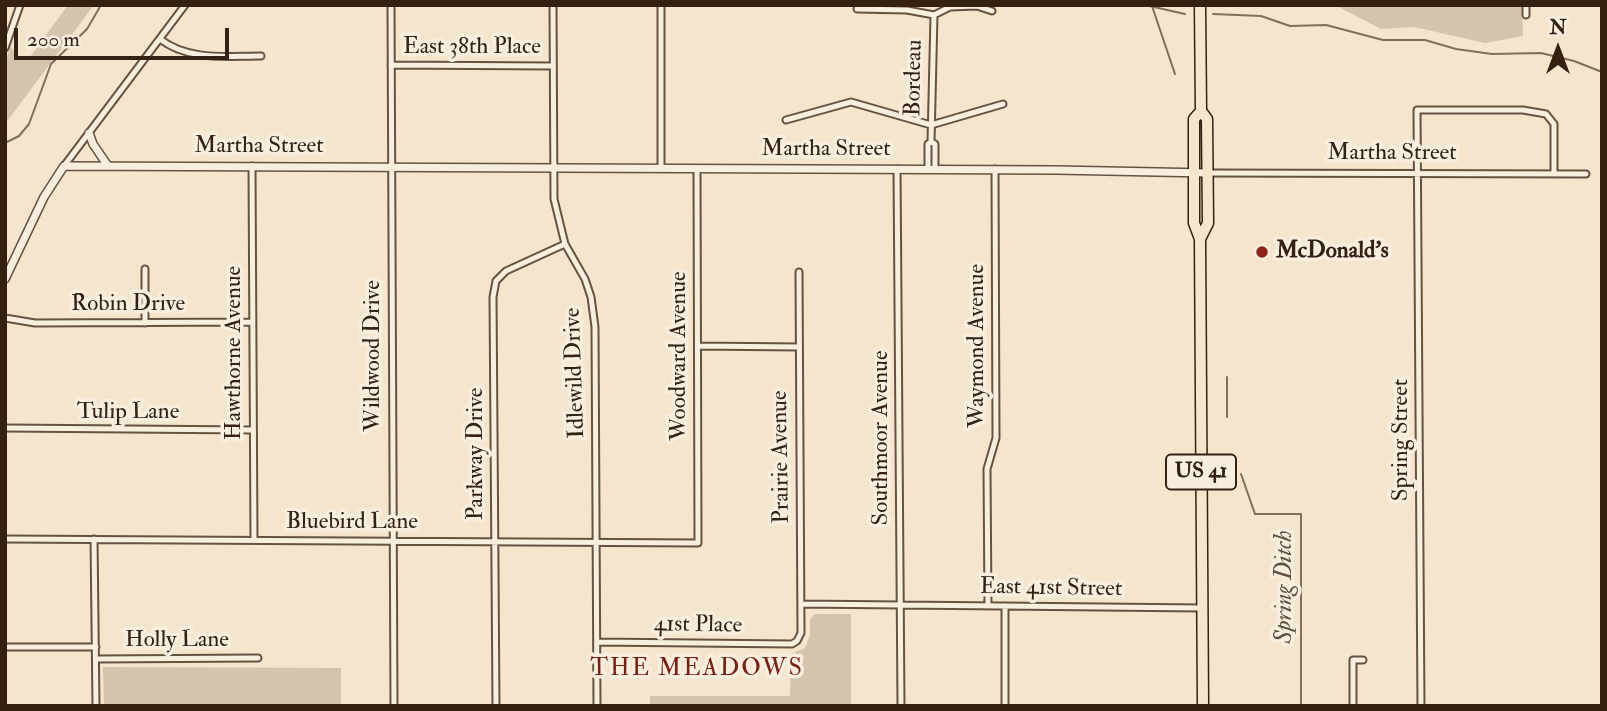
<!DOCTYPE html>
<html>
<head>
<meta charset="utf-8">
<style>
  body { margin:0 }
  #map { position:relative; width:1607px; height:711px; overflow:hidden; background:#f5e5cd; font-family:"IM FELL Double Pica",serif }
  canvas { display:block }
  .frame { position:absolute; inset:0; border:7px solid #352112; pointer-events:none }
  .north { position:absolute; left:1523px; top:14px; width:70px; height:70px; -webkit-text-stroke:5px #f8eede; paint-order:stroke; rotate:0deg; font-size:19px; font-weight:700; line-height:28px; text-align:center; color:#352112 }
  .north::after { content:''; display:block; margin:auto; width:24px; height:32px; background:#352112; clip-path:polygon(50% 0,100% 100%,50% 72%,0 100%) }
  .scale { position:absolute; left:14px; top:28px; width:215px; height:32px; box-sizing:border-box; border:4px solid #352112; border-top:0; padding-left:9px; font-size:21px; line-height:24px; white-space:nowrap; color:#352112; -webkit-text-stroke:5px #f8eede; paint-order:stroke }
</style>
</head>
<body>
<div id="map">
<canvas width="1607" height="711"></canvas>
<div class="frame"></div>
<div class="north">N</div>
<div class="scale">200 m</div>
</div>
<script>
const ctx = document.querySelector('canvas').getContext('2d');
ctx.lineJoin = 'round';
function fill(path, color) { ctx.fillStyle = color; ctx.fill(path, 'evenodd'); }
function stroke(path, color, width, dash) { ctx.strokeStyle = color; ctx.lineWidth = width; ctx.lineCap = dash ? 'butt' : 'round'; ctx.setLineDash(dash || []); ctx.stroke(path); }
function label(font, color, halo, rows, align = 'center') {
  ctx.font = font + ' "IM FELL Double Pica",serif'; ctx.lineWidth = 7; ctx.setLineDash([]); ctx.textBaseline = 'middle'; ctx.strokeStyle = halo; ctx.fillStyle = color; for (const [text, x, y, turn = 0] of rows) {
    ctx.save(); ctx.translate(x, y); ctx.rotate((+turn || 0) * Math.PI / 180); ctx.textAlign = isNaN(turn) ? turn : align; if (halo) ctx.strokeText(text, 0, 0); ctx.fillText(text, 0, 0); ctx.restore();
  }
}
const green = new Path2D(`
  M68,5H94L5,124V61L11,46L18,59L30,57Z
  M1335,5H1522L1523,36L1485,43L1414,27L1381,29Z
  M815,614H851V706H650V696H790L791,654L805,648L810,635V619Z
  M103,667L341,668V706H104Z`);
const stream = new Path2D(`
  M1145,5L1185,14
  M1152,6L1175,74
  M1213,14L1261,16L1290,26L1326,25L1383,40H1425L1456,49L1492,54L1541,53L1574,61L1602,72
  M5,143L19,136L29,124L51,64L87,29L101,5
  M1227,417V377
  M1241,474L1255,514H1301V706`);
const minor = new Path2D(`
  M391,5L394,706
  M553,5L554,199L565,244L585,279L591,297L595,327L597,706
  M1526,5V15
  M857,9L907,10L934,15L950,7L977,6L992,11
  M934,15L931,142L935,144V169
  M160,39C188,61 226,56 261,56
  M5,48L20,5
  M391,65L553,66
  M786,120L851,102L931,125L1003,104
  M64,166L185,5
  M252,166L254,540
  M661,168V5
  M897,169L901,706
  M928,169V144L931,142
  M1208,173L1586,174
  M145,269V323
  M5,318L35,323L252,322
  M698,346L799,347
  M5,428L252,430
  M5,539L698,543L697,169
  M94,539L96,706
  M801,604L1202,608
  M988,605L987,469L996,438L995,169
  M1005,606V706
  M597,642L792,644L797,641L801,633L799,272
  M5,647H96
  M96,659L258,658
  M496,706L493,297L496,281L506,271L565,244
  M1353,706V660H1363
  M1421,706L1417,110H1523L1546,114L1554,124V174`);
const tertiary = new Path2D(`
  M89,133L93,144L108,166
  M5,279L44,197L64,166L1056,170L1208,173`);
const trunk = new Path2D(`
  M1201,111L1194,119V223L1200,239L1203,706
  M1200,239L1208,223L1207,119L1201,111L1200,5`);
const markers = [
  [1262,252,7,"#8f2418"]
];
const shields = [
  [1201,472,70]
];
const shieldNames = [
  ["US 41",1201,472]
];
const streetNames = [
  ["East 38th Place",472,48],
  ["Bordeau",915,78,-89],
  ["Martha Street",259,147],
  ["Martha Street",826,150],
  ["Martha Street",1392,154],
  ["Robin Drive",128,305],
  ["Waymond Avenue",978,346,-90],
  ["Hawthorne Avenue",235,353,-90],
  ["Wildwood Drive",374,356,-90],
  ["Woodward Avenue",680,356,-90],
  ["Idlewild Drive",576,373,-92],
  ["Tulip Lane",128,413],
  ["Southmoor Avenue",882,438,-90],
  ["Spring Street",1402,440,-90],
  ["Parkway Drive",477,454,-90],
  ["Prairie Avenue",782,457,-91],
  ["Bluebird Lane",352,523],
  ["East 41st Street",1051,589,1],
  ["41st Place",698,626,1],
  ["Holly Lane",177,641]
];
const poiNames = [
  ["McDonald's",1276,252]
];
const waterNames = [
  ["Spring Ditch",1286,587,-90]
];
const neighbourhoodNames = [
  ["THE MEADOWS",697,670]
];
fill(green, '#d4c4ad');
stroke(stream, '#816e5c', 2);
stroke(minor, '#655241', 9);
stroke(tertiary, '#655241', 10);
stroke(trunk, '#352112', 13);
stroke(minor, '#f8eede', 5);
stroke(tertiary, '#f8eede', 7);
stroke(trunk, '#f5e5cd', 10);
for (const [x, y, r, color] of markers) { const dot = new Path2D(); dot.arc(x, y, r, 0, 2 * Math.PI); ctx.fillStyle = color; ctx.fill(dot); stroke(dot, '#f8eede', 2.5); }
for (const [x, y, w] of shields) { const box = new Path2D(); box.roundRect(x - w / 2, y - 17.5, w, 35, 5); ctx.fillStyle = '#f8eede'; ctx.fill(box); stroke(box, '#352112', 2); }
label('bold 21px', '#352112', null, shieldNames);
label('23px', '#352112', '#f8eede', streetNames);
label('bold 23px', '#352112', '#f8eede', poiNames, 'left');
label('italic 24px', '#614e3d', '#f8eede', waterNames);
ctx.letterSpacing = '2px';
label('24px', '#7a1f14', '#f8eede', neighbourhoodNames);
ctx.letterSpacing = '0px';
</script>
</body>
</html>
